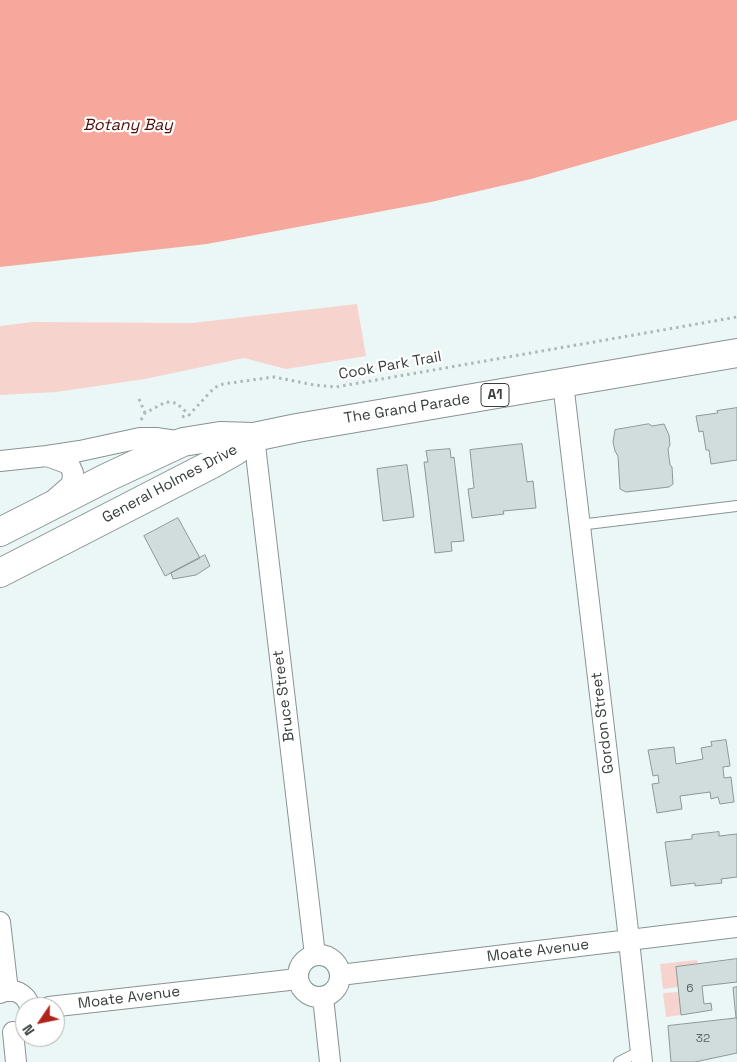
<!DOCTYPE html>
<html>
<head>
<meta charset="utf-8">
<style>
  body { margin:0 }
  #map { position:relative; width:737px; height:1062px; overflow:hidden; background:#ebf7f6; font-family:"Space Grotesk",sans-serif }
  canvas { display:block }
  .north { position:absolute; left:15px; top:997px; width:50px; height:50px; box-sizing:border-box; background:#fff; border:1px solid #afb1b1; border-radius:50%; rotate:236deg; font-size:14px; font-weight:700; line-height:20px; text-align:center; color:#383d3d }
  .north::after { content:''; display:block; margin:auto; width:18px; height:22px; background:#b12219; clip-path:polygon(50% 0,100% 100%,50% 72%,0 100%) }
</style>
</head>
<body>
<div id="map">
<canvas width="737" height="1062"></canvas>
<div class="north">N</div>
</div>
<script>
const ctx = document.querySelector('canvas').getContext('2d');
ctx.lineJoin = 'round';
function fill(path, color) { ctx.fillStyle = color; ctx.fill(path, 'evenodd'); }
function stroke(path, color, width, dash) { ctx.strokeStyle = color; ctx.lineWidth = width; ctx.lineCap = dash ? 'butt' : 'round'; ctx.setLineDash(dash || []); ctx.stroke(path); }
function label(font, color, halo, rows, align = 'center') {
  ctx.font = font + ' "Space Grotesk",sans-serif'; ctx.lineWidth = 4.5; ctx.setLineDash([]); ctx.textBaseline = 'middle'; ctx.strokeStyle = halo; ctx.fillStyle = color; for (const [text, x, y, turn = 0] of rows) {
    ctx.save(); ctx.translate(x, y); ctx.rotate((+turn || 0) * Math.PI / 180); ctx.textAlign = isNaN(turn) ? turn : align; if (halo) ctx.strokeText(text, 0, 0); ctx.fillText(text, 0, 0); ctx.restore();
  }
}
const green = new Path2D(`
  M357,304L366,356L286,369L244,358L145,379L56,392L0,395V326L33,322L192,323Z
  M697,960L698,964L676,967L678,987L663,989L660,964Z
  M678,992L681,1015L666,1017L663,993Z`);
const water = new Path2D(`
  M0,0H737V120L531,179L431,202L207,244L0,267Z`);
const building = new Path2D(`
  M737,408V460L711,464L709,450H706L703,431L699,432L696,416L718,413L717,411Z
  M649,424L652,426L664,424L669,435L670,445L668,449L670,465L672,467L673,484L669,487L626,492L620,489L618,456L615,451L613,442L615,430Z
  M522,444L527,482L533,481L536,508L503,511L504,514L472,518L468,489L474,488L470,450Z
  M450,449L451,458L454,457L464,541L451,542L452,551L435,553L424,462H428L426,451Z
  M407,465L414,517L383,521L377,469Z
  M178,518L200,558L165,576L144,536Z
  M205,555L210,566L196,575L173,579L171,573Z
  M726,740L730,766L723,767L724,778L731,777L734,802L720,804L718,797L711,799L710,792L680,796L682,809L657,813L652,784L659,783L658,775L653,776L648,750L674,747L676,764L703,759L701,748L712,746L711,742Z
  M719,832V836L737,834V877L721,879L722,883L695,886V883L671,886L665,842L692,839V835Z
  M737,959V982L702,986L704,1004L711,1003L712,1010L681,1015L676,967Z
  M737,987V1018H736L733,988Z
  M736,1018H737V1053L695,1062H671L668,1026Z`);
const path = new Path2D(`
  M139,399L145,413
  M182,417L189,415L214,388L223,384L274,377L314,385L336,387L737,317
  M141,420L145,413L166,402L176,403L182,408L189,415`);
const lane = new Path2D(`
  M579,525L737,506
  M619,1062L641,1051`);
const street = new Path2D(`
  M563,383L627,922L642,1062
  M254,437L315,955
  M47,456L69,464L73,473L72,484L55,499
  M0,461L47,456L80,451L140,438H156L183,442
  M0,922L8,991
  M298 976a21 21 0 1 1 42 0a21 21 0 1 1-42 0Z
  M340,975L737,927
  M0,993C13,987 26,993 30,1007
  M323,997L330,1062
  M49,1007L298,979
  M13,1032L16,1062`);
const highway = new Path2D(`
  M0,532L106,478L183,442L220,436L254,437L297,428L737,353
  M0,573L212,464L235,451L254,437`);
const numberNames = [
  ["6",690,989],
  ["32",703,1039]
];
const shields = [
  [495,395,28]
];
const shieldNames = [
  ["A1",495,395]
];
const streetNames = [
  ["Cook Park Trail",390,366,-10],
  ["The Grand Parade",407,409,-9],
  ["General Holmes Drive",170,484,-28],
  ["Bruce Street",284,696,-97],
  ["Gordon Street",603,723,-97],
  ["Moate Avenue",538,951,-7],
  ["Moate Avenue",129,998,-7]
];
const waterNames = [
  ["Botany Bay",128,126]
];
fill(green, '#f7d3cd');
fill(water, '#f6a89c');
fill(building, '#d1dddc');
stroke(building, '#8d9896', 1);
stroke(lane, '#889392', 12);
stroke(street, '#889392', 22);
stroke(highway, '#889392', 30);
stroke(path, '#aeb8b7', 3, [2.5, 4]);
stroke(lane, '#fff', 10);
stroke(street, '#fff', 20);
stroke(highway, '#fff', 28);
label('12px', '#5e6565', null, numberNames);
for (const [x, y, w] of shields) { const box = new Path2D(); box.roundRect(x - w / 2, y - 11.5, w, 23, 4); ctx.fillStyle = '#fff'; ctx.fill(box); stroke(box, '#383d3d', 1); }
label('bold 14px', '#383d3d', null, shieldNames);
label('15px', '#383d3d', '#fff', streetNames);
label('italic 16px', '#510d08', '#fff', waterNames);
</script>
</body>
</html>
